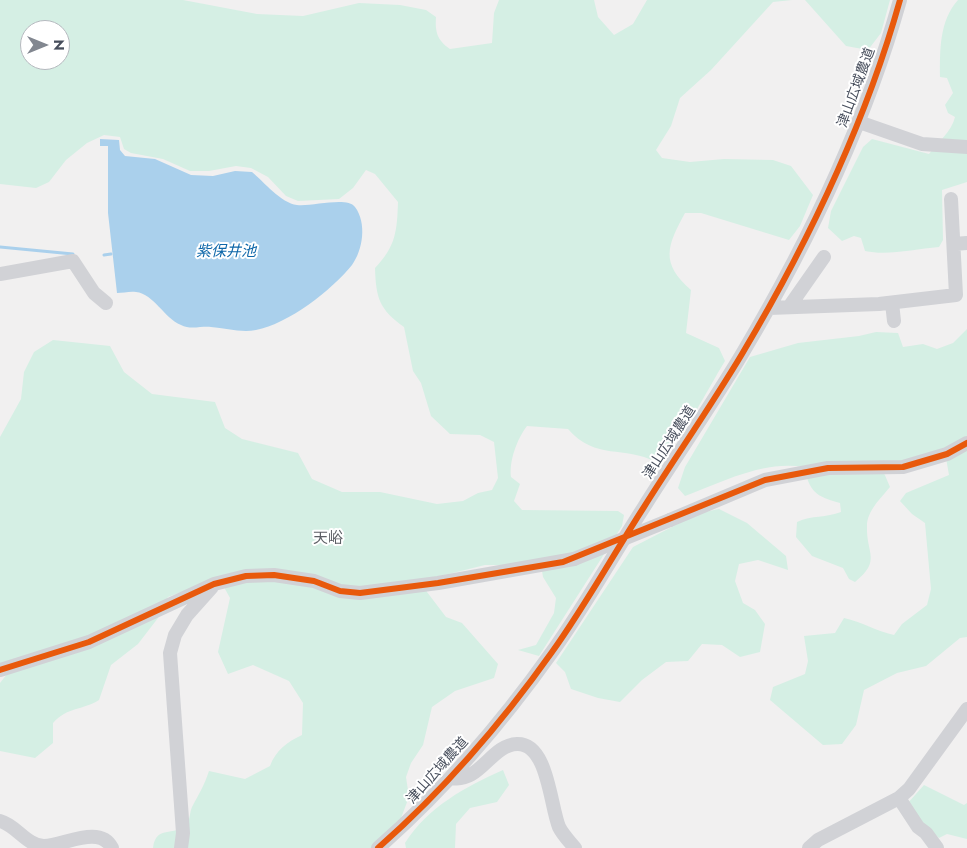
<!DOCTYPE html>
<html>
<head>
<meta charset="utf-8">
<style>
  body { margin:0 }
  #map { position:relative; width:967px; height:848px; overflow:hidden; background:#f1f0f0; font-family:Jost,sans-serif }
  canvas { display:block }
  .north { position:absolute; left:20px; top:20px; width:50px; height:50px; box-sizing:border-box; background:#fff; border:1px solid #b5b8be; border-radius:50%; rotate:90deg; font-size:14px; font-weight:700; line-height:20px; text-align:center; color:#474e5c }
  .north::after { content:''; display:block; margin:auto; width:18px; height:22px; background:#828790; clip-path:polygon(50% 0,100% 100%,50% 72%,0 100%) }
</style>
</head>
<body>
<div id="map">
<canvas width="967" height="848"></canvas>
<div class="north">N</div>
</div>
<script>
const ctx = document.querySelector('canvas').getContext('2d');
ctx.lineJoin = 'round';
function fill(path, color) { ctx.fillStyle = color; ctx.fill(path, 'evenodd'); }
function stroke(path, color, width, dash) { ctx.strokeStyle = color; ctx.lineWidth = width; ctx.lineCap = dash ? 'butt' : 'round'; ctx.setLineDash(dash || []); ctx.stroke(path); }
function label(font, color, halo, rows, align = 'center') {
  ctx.font = font + ' Jost,"Noto Sans JP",sans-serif'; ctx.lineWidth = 4; ctx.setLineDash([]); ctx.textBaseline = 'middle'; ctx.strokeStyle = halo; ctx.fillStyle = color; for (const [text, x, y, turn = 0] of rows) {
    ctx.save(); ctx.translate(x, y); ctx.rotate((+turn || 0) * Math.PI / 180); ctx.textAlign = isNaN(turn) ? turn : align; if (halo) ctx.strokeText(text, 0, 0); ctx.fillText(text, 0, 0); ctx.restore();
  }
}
const green = new Path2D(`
  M0,0H183L257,14L303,16L359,3L400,5L426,10L436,17C435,32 437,40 450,49L492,43L494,13L499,0H594L598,17L614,35L633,24L647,0H792L773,2L711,70L680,98L671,126L656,150L662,158L690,162L724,159L773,160L791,166L813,195L800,226L789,240L701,213H685C667,246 660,263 691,290L686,333L719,348L725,361C707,390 682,442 656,462C624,445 596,461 568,429L527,426C517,439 509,461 511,477L520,484L514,501L522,510L618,511L624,515L622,526L539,656L518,650L536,645L554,613L556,598L543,577L540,559L520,565H485L425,580L427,592L446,617L462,623L498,664L494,678L455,691L432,707L423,745L411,763L406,777L409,797L401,818L371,848H153C156,823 176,839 188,822C190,818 190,811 192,807C199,794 204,786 209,771L245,779L270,766C276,750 287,742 302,735L303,703L289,681L253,665L228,674L218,652L230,598L219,578L168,597L158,618L138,644L111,665L99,700C81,711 69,706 53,723V743L35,758L0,751V683L7,674L0,666V437L21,399L24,372L34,352L53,340L110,346L124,372L152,394L215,402L225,428L242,439L298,453L312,479L342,492H380L437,504L463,501L478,493L492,490L498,478L494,442L480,435L450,434L431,416L421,383L413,371L404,327C379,309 376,298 375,268C396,246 397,231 398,202L375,174L366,170L353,188L339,199L298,201L286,196L268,177L251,168L236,166L209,171H190L163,159L131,153L124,149L120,137L104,135L87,143L66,160L49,182L36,188L0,184ZM30,30H60V60H30Z
  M805,0H890L881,33L868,50L846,46Z
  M958,0H967V182L942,190L943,240L939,247C914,249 888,256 865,251L861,238L854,236L842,241L828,228L831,211L863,147L872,139L929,154C938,142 952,131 955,117L948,113L945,105L953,93L947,78L940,77C940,51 939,21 958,0Z
  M967,329V637L960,638L926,666L897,673L864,690L856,725L842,744L823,745L770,700L773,687L805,674L808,661L804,636L835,633L844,618C862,622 876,631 894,635L902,624L927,605L931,589L925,523L912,514L900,501L906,493L949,475L946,458L884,473L890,487C881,498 867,511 867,526C866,554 882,560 855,582L849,579L843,568L812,556L796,537L797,522C812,515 826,518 841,512L840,503C815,496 810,492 804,467C764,460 722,482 685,496L678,488L685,467L750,357L798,343L859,336L876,332L898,333L903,347L923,344L937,349L953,343Z
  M719,509L747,523L786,556L788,570L758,560L739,564L735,581L743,603L755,610L765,624L760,652L740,657L722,645L702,644L688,661L666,662L642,680L620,702L598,698L571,689L565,672L556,663L633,547L699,513Z
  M503,770L509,785L497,802L470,808L456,824L455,848H406L405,843C428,807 465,787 503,770Z
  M924,785L964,805L967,803V839L947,834L939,838L919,820L907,804Z`);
const water = new Path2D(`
  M100,139L119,140L120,150L125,156L155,159L191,175L213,176L235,171L252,172C264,182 281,203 297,205C311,207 347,196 355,207C367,223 363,250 352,265C332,290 288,324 256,330C241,333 226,328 211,327C201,326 190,330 181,325C164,318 154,294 136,292C130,291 123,293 117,293L108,213V146H100Z`);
const stream = new Path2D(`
  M0,247L73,254
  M104,255L111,254`);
const minor = new Path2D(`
  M859,122L922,144L967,147
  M954,244L967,243
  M0,274L73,261L94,293L106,303
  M892,303L894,321
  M789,307L824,257
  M769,308L879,304L956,295L951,199
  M670,520L765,480L828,468L903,467L947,454L967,443
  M0,670L89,642L214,584L246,576L274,575L314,581L340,591L360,593L438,583L574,559
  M452,778C480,783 491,745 517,744C548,743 550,805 559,827C563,835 569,841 575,848
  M899,798L918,827L926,833L937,848
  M0,821C16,825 27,846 44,846C63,846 100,824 112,848
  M181,848L183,833L170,653L175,635L187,615L212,587
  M378,848C444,790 501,724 552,652C585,606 613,555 644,507C676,456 711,406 742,354C808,243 865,125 900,0
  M809,848L818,840L899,798L909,789L967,709`);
const minorBridge = new Path2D(`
  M574,559L670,520`);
const cycleway = new Path2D(`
  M0,670L89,642L214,584L246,576L274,575L314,581L340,591L360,593L438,583L563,562L765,480L828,468L903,467L947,454L967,443
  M378,848C444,790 501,724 552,652C585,606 613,555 644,507C676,456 711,406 742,354C808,243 865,125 900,0`);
const streetNames = [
  ["津山広域農道",857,88,-70],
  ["津山広域農道",670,443,-57],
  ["津山広域農道",438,771,-48]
];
const waterNames = [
  ["紫保井池",226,252]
];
const neighbourhoodNames = [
  ["天峪",328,539]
];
fill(green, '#d5efe4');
fill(water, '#aad0ec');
stroke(stream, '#aad0ec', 3);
stroke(minor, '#d1d2d6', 14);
stroke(minorBridge, '#d1d2d6', 14);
stroke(cycleway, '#e8590c', 6);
label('14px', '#474e5c', '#fff', streetNames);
label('italic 15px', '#0e67a9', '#fff', waterNames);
label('15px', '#5c5e64', '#fff', neighbourhoodNames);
</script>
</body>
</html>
